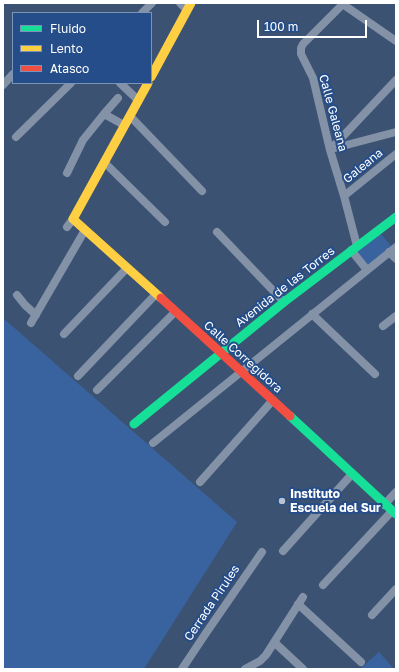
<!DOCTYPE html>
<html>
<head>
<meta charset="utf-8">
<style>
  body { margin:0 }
  #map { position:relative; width:399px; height:672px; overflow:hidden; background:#3c5272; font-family:"Golos Text",sans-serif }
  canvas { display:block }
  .frame { position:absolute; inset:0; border:4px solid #fff; pointer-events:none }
  .legend { position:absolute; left:12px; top:12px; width:140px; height:72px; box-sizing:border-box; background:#254d89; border:1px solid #7c94b8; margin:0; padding:5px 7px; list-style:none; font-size:12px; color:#fff }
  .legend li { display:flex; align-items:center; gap:8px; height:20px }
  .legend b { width:20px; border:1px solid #7c94b8 }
  .scale { position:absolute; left:257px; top:20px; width:110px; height:18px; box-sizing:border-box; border:2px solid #fff; border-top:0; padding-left:5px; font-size:12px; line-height:14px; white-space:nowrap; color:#fff; -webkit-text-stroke:3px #254d89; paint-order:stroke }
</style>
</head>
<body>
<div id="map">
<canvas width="399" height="672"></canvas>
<div class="frame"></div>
<ul class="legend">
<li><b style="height:5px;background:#16e098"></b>Fluido</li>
<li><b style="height:5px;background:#ffcf43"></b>Lento</li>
<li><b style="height:5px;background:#f24e42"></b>Atasco</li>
</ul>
<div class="scale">100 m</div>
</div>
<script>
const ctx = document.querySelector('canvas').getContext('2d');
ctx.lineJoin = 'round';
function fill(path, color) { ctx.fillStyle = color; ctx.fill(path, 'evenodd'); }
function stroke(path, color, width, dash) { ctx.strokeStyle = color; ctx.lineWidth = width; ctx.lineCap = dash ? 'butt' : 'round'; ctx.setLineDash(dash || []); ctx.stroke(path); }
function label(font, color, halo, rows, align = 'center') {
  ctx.font = font + ' "Golos Text",sans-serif'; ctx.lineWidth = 4; ctx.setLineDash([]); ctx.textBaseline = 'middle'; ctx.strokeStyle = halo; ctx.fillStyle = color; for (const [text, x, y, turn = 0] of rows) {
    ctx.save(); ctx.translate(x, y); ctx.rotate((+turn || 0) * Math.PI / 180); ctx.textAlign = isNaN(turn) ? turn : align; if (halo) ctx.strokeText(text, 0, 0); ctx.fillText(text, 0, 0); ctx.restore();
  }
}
const green = new Path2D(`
  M380,233L392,247L368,266L356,252Z
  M3,318L237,522L144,669H3Z
  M379,652L394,669H360Z`);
const street = new Path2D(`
  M180,3L187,10
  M341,3L396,41
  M344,3L303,44L301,48V54L313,78L330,150L344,196L357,246
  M142,13L152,3
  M120,83L138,100
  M3,85L13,74
  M104,114L124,125
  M130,116L202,191
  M16,137L71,83
  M331,149L396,132
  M330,150L396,80
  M104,162L165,222
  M67,173L83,140L104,114L118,98
  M344,196L396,154
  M67,227L73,219
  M217,232L284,302
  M351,250L367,270
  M389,252L396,259
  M17,295L25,305L36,315
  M312,314L375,374
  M31,323L85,230
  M383,326L396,316
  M64,334L127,268
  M78,376L156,294
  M97,390L175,312
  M153,443L396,247
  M200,482L273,400
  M384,505L396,492
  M283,551L352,474
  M323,585L392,511
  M298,604L361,662
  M372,615L396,589
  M274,642L303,669
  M182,669L206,633L262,552
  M245,669L260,661L266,655L303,597`);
const fast = new Path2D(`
  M290,416L396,514
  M134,424L284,302L396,217`);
const slow = new Path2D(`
  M151,77L191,3
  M148,83L73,219L161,298`);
const jam = new Path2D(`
  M161,298L290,416`);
const markers = [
  [282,501,4,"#bbc2ce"]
];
const streetNames = [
  ["Calle Galeana",333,113,75],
  ["Galeana",363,166,-39],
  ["Avenida de las Torres",285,287,-38],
  ["Calle Corregidora",243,357,42],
  ["Cerrada Pirules",212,603,-56]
];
const poiNames = [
  ["Instituto",290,494],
  ["Escuela del Sur",290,508]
];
fill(green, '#39639e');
stroke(street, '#8392a7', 8);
stroke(fast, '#16e098', 9);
stroke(slow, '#ffcf43', 9);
stroke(jam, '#f24e42', 9);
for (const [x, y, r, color] of markers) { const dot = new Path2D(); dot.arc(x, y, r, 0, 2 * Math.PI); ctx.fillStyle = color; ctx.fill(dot); stroke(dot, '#254d89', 1.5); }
label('12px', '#fff', '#254d89', streetNames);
label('bold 12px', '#fff', '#254d89', poiNames, 'left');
</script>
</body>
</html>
